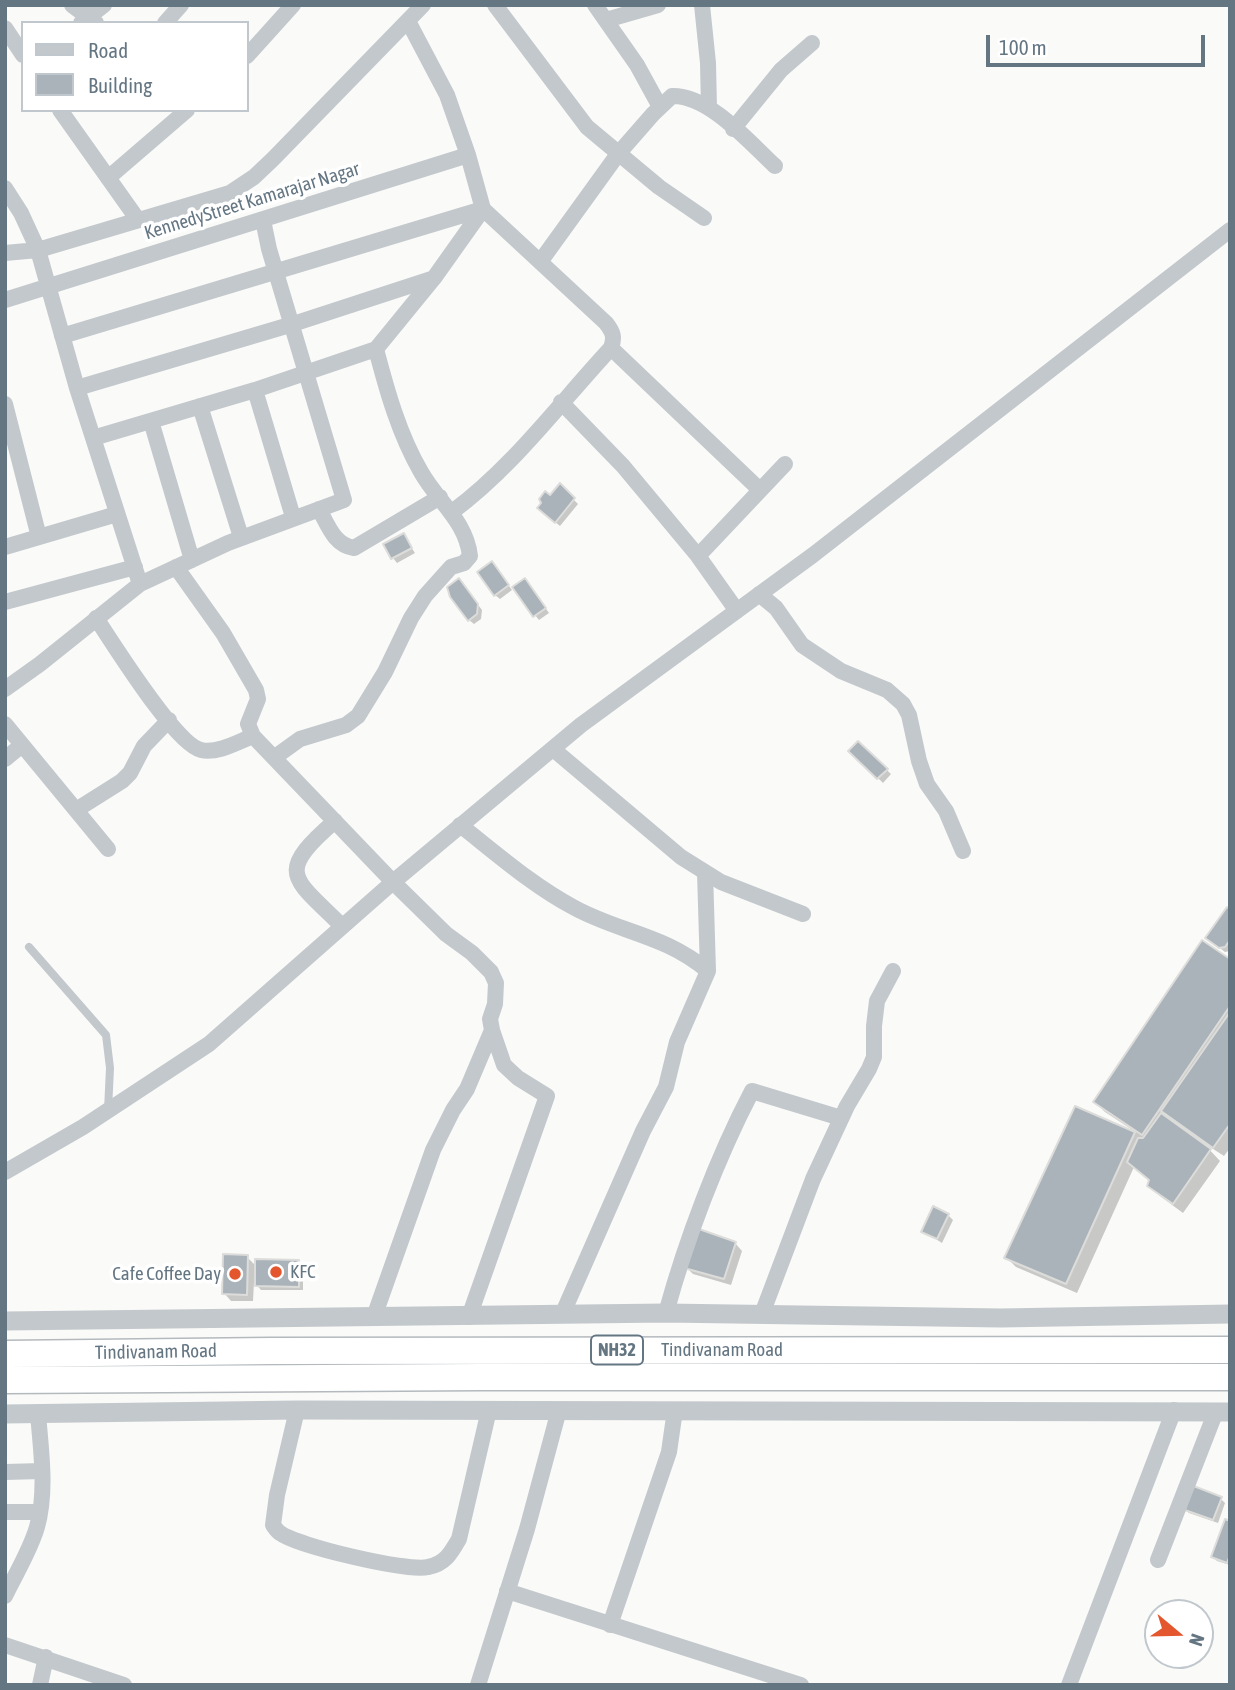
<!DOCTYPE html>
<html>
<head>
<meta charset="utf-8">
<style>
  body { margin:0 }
  #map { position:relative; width:1235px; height:1690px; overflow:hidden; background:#fafaf8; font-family:"Asap Condensed",sans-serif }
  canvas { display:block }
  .frame { position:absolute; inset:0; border:7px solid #657683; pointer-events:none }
  .legend { position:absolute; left:21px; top:21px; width:228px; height:91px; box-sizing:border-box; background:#fff; border:2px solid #c1c8cd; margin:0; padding:9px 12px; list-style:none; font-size:21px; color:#657683 }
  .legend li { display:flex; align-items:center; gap:14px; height:35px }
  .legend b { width:35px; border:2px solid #c1c8cd }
  .north { position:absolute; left:1144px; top:1599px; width:70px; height:70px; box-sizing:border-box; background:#fff; border:2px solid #c1c8cd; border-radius:50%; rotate:109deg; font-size:19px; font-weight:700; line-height:28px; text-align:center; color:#657683 }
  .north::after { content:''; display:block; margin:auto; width:24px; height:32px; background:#e4572e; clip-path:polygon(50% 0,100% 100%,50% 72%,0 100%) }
  .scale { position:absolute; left:986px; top:35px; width:219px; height:32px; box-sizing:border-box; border:4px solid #657683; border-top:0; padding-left:9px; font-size:21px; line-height:24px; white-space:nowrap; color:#657683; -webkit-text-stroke:5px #fff; paint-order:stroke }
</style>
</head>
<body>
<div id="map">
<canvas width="1235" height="1690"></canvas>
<div class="frame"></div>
<ul class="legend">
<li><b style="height:9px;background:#c3c8cc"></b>Road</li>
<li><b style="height:19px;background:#aab3b9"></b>Building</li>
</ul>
<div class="north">N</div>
<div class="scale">100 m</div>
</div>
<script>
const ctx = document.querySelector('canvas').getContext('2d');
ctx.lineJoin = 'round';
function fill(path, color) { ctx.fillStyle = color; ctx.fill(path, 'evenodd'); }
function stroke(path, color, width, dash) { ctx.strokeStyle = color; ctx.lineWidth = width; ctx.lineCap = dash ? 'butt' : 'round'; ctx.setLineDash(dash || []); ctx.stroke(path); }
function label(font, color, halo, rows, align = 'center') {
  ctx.font = font + ' "Asap Condensed",sans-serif'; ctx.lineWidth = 7; ctx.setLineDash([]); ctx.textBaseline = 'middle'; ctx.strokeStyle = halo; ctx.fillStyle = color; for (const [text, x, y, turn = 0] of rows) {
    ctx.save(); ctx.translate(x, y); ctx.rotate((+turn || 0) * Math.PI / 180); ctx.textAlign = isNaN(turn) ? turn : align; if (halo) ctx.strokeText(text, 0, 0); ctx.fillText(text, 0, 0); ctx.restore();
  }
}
const shadow = new Path2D(`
  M560,486L578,504L560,526L544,513L550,498Z
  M403,535L415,553L397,563L393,558Z
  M496,568L512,590L500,599L495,595Z
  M463,585L482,610L481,619L474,624L469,620Z
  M529,585L549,613L539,620L535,615Z
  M858,743L891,774L883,783L851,751Z
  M1230,911V951L1225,952L1207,938Z
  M1230,961V1148L1224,1156L1207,1145L1206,1146L1220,1161L1183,1213L1160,1196L1149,1185L1151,1181L1134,1167L1077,1293L1016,1267L1006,1257L1134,1131L1105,1112L1095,1102Z
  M948,1215L953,1220L942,1243L923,1231Z
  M735,1243L742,1251L731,1285L693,1274L686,1267Z
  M247,1257L257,1267L299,1262L303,1266V1290H261L254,1282L253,1301H231L224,1293Z
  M1221,1499L1225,1503L1218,1523L1189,1513L1184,1509Z
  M1230,1523V1565L1217,1561L1213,1557Z`);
const building = new Path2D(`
  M560,483L575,498L555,523L537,508L541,503L539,499L545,491L550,495Z
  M404,533L412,548L391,559L383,544Z
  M492,561L509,585L494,596L477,572Z
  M459,578L478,604L477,614L468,621L450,597L447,587Z
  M525,578L546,608L533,617L512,587Z
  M858,741L888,769L877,779L848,751Z
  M1227,907L1230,909V940L1225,947L1219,948L1205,938Z
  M1202,940L1230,959V1006L1142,1135L1093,1102Z
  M1230,1012V1124L1213,1148L1161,1111Z
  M1075,1106L1135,1132L1066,1284L1004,1258Z
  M1161,1113L1211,1149L1173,1204L1147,1186L1149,1180L1127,1162L1138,1138H1143Z
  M933,1206L949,1214L937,1239L921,1232Z
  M699,1229L736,1242L724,1279L684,1268Z
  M223,1254L248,1255L247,1295L222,1294Z
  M255,1259L299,1260V1287L255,1286Z
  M1191,1485L1222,1497L1213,1520L1182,1509Z
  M1225,1519L1230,1521V1555L1227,1563L1211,1557Z`);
const service = new Path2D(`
  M29,947L106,1035L110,1068L108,1110`);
const minor = new Path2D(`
  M72,5L96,23
  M495,5L587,127L659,187L704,218
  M595,5L637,65L660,107
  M702,5L708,63L709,108
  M606,20L658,5
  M81,23L104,5
  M165,23L181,5
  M5,28L23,55
  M247,56L293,5
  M60,110L138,220
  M733,129L781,70L812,43
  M108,178L187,110
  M5,188L21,213L38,250L77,388L140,584
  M5,253L38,250L230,193L254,177L273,159L423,5
  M540,262L618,154L653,114L672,96C709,95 749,142 775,166
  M5,300L468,155
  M62,336L483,209L606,323C613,332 615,337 611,348C559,404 513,467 452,512
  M611,348L760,490
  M77,388L293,324L434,278
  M255,390L293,517
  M561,402L623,466L698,556L737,611
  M5,404L39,537
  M200,406L241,537
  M151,421L192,560
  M93,438L255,390L376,349L434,278L483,209L468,155L447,95L408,21
  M319,509C328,525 334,545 354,548L440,497
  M5,547L117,514
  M698,556L785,464
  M176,567L223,633L256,690L258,699L248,724L253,736L393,882L446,934L472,953L491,972L496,983L495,1004L490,1019L492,1030L504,1065L518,1078L547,1096L469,1317
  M759,594L776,608L802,645L841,671L887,690L903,704L909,715L919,761L927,784L946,811L963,851
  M5,602L135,567
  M96,618C113,643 175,744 201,750C217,754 238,742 253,736
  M5,689L40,664L140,584L228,543L344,500L269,249L263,220
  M5,724L108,849
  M553,749L681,857L721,882L803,914
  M275,757L300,739L346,725L358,716L385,672L411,618L425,596L451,567L464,563L470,556C466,521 438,502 421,472C399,434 387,391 376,349
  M5,759L22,745
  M76,810L122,781L130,773L144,746L169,720
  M335,821C274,874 293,877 342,926
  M460,825C497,854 532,885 573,907C620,933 664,934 708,971L705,872
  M5,1172L83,1127L209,1044L393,882L581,725L813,555L1230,230
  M666,1313C686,1240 717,1158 752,1091L841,1118
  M762,1314L813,1179L847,1106L869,1069L874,1057V1026L877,1001L893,971
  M562,1315L643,1131L666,1087L677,1042L708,971
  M374,1317L433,1150L453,1110L467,1089L492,1030
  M297,1410L277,1495L273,1525C275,1528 277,1531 280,1533C298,1546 407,1572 428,1567C445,1564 451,1553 459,1539L489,1410
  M5,1472L42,1471
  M5,1512H40
  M1158,1560L1216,1411
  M507,1591L801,1685
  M5,1596C16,1573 30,1551 37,1527C47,1492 41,1450 38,1414
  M610,1625L669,1452L675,1410
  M5,1645L124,1685
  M40,1685L46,1657
  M478,1685L527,1529L559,1410
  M1069,1685L1174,1410`);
const tertiary = new Path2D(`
  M5,1321L666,1313L1001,1318L1230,1314
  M5,1414L297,1410L1230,1412`);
const trunk = new Path2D(`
  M5,1354L271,1351L1230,1350
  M5,1380L481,1377H1230`);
const markers = [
  [276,1272,7,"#e4572e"],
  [235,1274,7,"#e4572e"]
];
const shields = [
  [617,1350,52]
];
const shieldNames = [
  ["NH32",617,1350]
];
const streetNames = [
  ["KennedyStreet Kamarajar Nagar",252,201,-17],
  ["Tindivanam Road",722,1350],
  ["Tindivanam Road",156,1352,-1]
];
const poiNames = [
  ["KFC",290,1272],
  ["Cafe Coffee Day",221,1274,"right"]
];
fill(shadow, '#0003');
fill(building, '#aab3b9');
stroke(building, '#dcdcda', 2);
stroke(trunk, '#b4b9bd', 29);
stroke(service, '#c3c8cc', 8);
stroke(minor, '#c3c8cc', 16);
stroke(tertiary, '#c3c8cc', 19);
stroke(trunk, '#fff', 26);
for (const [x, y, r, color] of markers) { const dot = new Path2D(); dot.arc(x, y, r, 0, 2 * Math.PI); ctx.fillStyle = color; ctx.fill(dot); stroke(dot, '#fff', 2.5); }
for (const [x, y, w] of shields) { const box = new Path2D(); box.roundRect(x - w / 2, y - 14.5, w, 29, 5); ctx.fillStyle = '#fff'; ctx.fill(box); stroke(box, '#657683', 2); }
label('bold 18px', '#657683', null, shieldNames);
label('19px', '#657683', '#fff', streetNames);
label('19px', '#657683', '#fff', poiNames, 'left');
</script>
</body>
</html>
